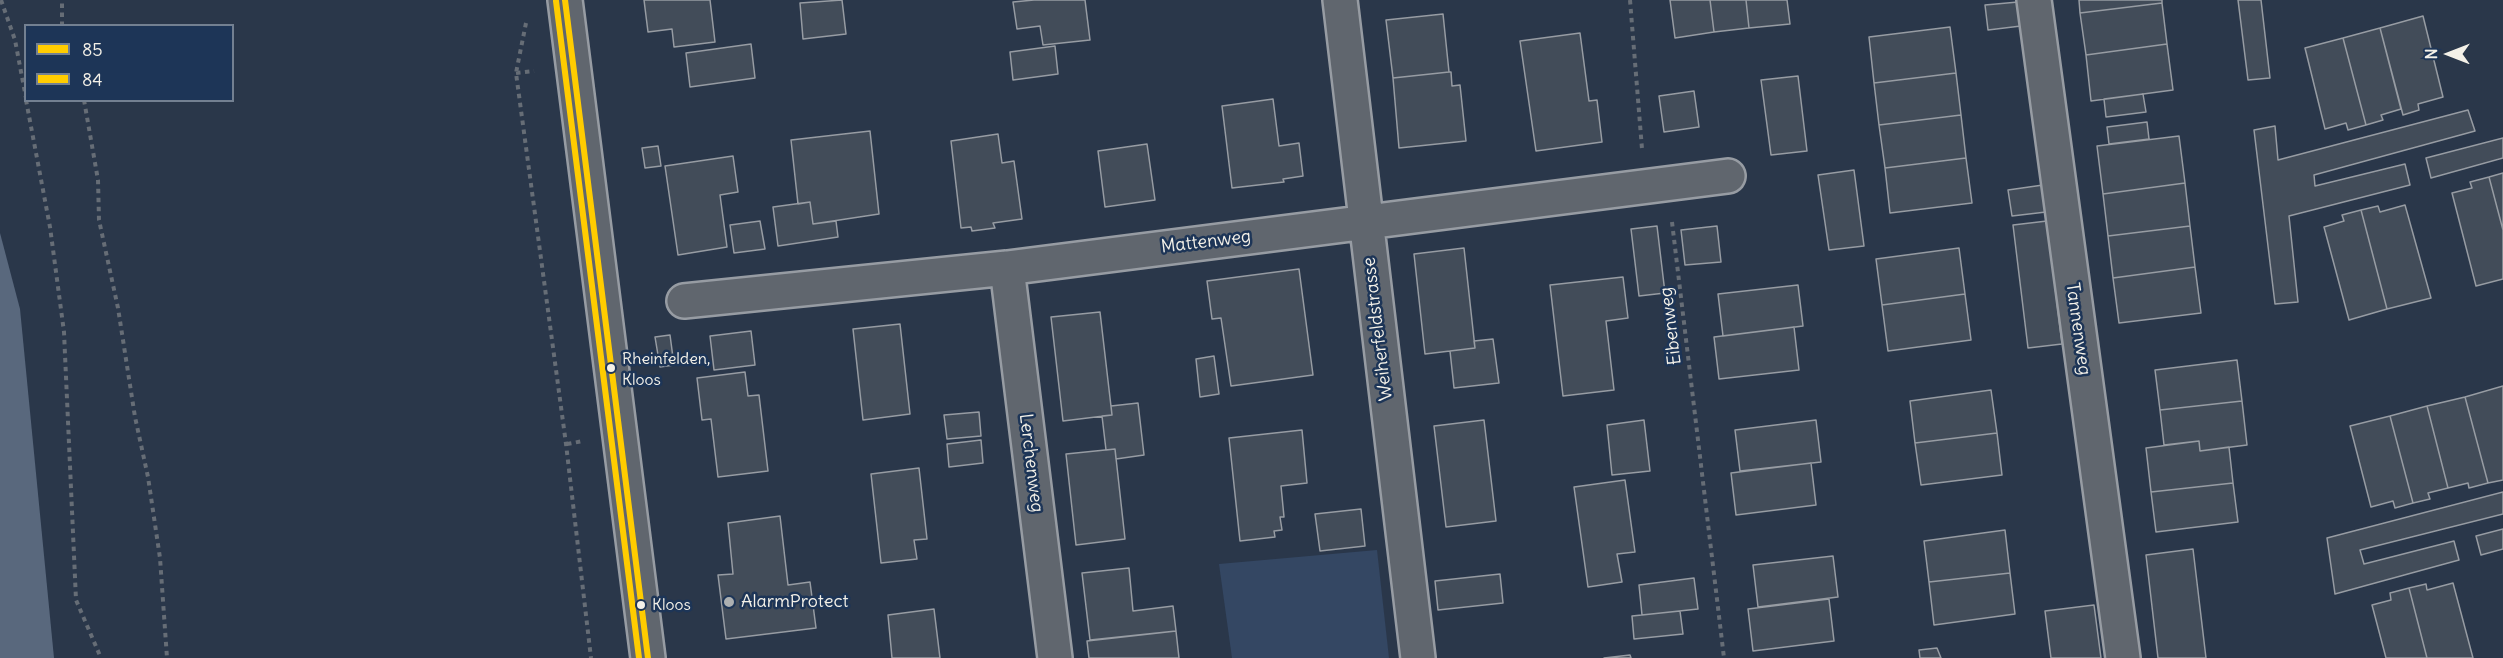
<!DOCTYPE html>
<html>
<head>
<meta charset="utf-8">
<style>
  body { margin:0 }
  #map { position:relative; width:2503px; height:658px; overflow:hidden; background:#2a374a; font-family:Delius,sans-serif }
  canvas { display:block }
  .legend { position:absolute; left:24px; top:24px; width:210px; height:78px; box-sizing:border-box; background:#1d3557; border:2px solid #738091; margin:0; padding:8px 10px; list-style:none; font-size:18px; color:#f4f1e8 }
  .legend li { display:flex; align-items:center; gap:12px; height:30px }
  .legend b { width:30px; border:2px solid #738091 }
  .north { position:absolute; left:2419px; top:24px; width:60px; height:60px; -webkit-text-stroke:4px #1d3557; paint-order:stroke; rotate:270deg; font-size:16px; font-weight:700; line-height:24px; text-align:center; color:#f4f1e8 }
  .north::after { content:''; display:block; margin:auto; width:21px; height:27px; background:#f4f1e8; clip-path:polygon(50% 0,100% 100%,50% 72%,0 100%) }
</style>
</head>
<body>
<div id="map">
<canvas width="2503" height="658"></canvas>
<ul class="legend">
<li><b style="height:8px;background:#fc0"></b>85</li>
<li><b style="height:8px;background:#fc0"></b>84</li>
</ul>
<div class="north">N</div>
</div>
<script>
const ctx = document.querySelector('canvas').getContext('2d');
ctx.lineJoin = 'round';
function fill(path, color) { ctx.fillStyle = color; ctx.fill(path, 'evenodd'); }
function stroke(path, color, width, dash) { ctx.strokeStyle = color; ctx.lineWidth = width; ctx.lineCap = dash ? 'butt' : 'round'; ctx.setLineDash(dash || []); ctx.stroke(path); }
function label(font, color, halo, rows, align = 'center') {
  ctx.font = font + ' Delius,sans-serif'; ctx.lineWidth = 5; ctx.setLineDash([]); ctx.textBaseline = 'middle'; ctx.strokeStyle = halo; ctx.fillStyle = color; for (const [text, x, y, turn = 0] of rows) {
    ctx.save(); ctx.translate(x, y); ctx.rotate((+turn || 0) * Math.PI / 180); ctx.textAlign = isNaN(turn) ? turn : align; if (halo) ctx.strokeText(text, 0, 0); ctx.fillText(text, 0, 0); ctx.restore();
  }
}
const green = new Path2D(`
  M1377,550L1389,658H1232L1219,564Z`);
const water = new Path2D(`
  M0,233L20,309L54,658H0Z`);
const building = new Path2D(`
  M644,0H710L715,42L674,47L672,29L648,32Z
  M842,0L846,34L803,39L800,3Z
  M1034,0H1085L1090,40L1043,45L1040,26L1017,29L1013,2Z
  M1670,0H1710L1714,32L1675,38Z
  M1710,0H1746L1749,28L1714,32Z
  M1746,0H1787L1790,24L1749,28Z
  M2079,0H2162V3L2080,13Z
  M2238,0H2261L2270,78L2248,80Z
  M2018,2L2021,26L1988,30L1985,5Z
  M2162,3L2167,44L2086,55L2080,13Z
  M1443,14L1449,72L1393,78L1386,20Z
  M2423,16L2443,97L2418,104L2419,110L2403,115L2380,28Z
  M1950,27L1956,73L1874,83L1869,37Z
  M2380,28L2401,109L2381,115L2383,120L2366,125L2343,38Z
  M1580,33L1589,101L1597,100L1602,142L1536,151L1520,41Z
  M2343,38L2366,125L2348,130L2346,123L2325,129L2305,48Z
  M751,44L755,78L690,87L686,53Z
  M2167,44L2173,90L2091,101L2086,55Z
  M1055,46L1058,74L1013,80L1010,52Z
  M1449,72H1451L1452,86L1460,85L1466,141L1399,148L1393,78Z
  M1956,73L1961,115L1879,125L1874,83Z
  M1798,76L1807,151L1771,155L1761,80Z
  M1694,91L1699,127L1664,132L1659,96Z
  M2143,94L2146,112L2106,117L2104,99Z
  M1273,99L1279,146L1299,143L1303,176L1283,179L1284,182L1232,188L1222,106Z
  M2468,110L2475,131L2314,175L2315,186L2405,164L2410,185L2289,216L2298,302L2275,304L2254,130L2275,126L2278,160Z
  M1961,115L1966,158L1885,168L1879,125Z
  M2147,122L2149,139L2109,144L2107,127Z
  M870,131L879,214L813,224L810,202L798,204L791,140Z
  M998,134L1002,163L1014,161L1022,219L993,223L995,228L972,231L971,227L961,228L951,141Z
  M2179,136L2185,183L2103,194L2097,146Z
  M2503,138V158L2431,178L2426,158Z
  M1147,144L1155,200L1105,207L1098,151Z
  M658,146L661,166L645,168L642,148Z
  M733,156L738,192L720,195L727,247L678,255L665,166Z
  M1966,158L1972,203L1890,213L1885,168Z
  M1854,170L1864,246L1829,250L1818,175Z
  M2503,173V230L2489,177Z
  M2489,177L2503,230V279L2476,286L2452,193L2472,188L2470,182Z
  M2185,183L2190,226L2108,236L2103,194Z
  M2043,185L2046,212L2012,216L2008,190Z
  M810,202L813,224L836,221L838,237L778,246L773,207Z
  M2405,205L2431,298L2387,309L2361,210L2378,206L2380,212Z
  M2361,210L2387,309L2349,320L2324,227L2344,221L2342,215Z
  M760,221L765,249L734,253L730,225Z
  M2047,221L2062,344L2028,348L2013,225Z
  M1657,226L1665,293L1639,296L1631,229Z
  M1717,226L1721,262L1685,265L1681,230Z
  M2190,226L2195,267L2113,278L2108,236Z
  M1464,248L1475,348L1425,354L1414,254Z
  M1959,248L1965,294L1882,305L1876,259Z
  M2195,267L2201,313L2119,323L2113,278Z
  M1299,269L1313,375L1231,386L1221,318L1212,319L1207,281Z
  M1623,277L1628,318L1606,321L1614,390L1563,396L1550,285Z
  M1798,285L1803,326L1723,336L1718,294Z
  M1965,294L1971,340L1888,351L1882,305Z
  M1100,312L1112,415L1063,421L1051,317Z
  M900,324L910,414L863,420L853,329Z
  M1794,327L1799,370L1719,379L1714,337Z
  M751,331L755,365L714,370L710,336Z
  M670,335L674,365L660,367L655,337Z
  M1493,339L1499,383L1454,388L1450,351L1475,348L1474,341Z
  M1214,356L1219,394L1200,397L1196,359Z
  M2237,360L2242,401L2160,410L2155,370Z
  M745,372L748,396L759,395L768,471L718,477L711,419L702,420L697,378Z
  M2503,386V480L2488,483L2465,397Z
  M1991,390L1997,433L1915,443L1910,401Z
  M2465,397L2488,483L2469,488L2468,483L2448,488L2427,406Z
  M2242,401L2247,445L2200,451L2199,441L2164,445L2160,410Z
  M1138,403L1144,455L1116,459L1115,449L1106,450L1102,416L1112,415L1111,406Z
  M2427,406L2448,488L2428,493L2430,499L2413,503L2390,416Z
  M979,412L981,436L947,439L944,415Z
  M2390,416L2413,503L2395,508L2393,501L2371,507L2350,426Z
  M1484,420L1496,521L1446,527L1434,426Z
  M1644,420L1650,471L1612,475L1607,425Z
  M1816,420L1821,462L1740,471L1735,430Z
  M1302,430L1307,483L1281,486L1284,517H1280L1282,530L1274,531L1275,537L1240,541L1229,438Z
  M1997,433L2002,475L1921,485L1915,443Z
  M981,440L983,463L949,467L947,444Z
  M2199,441L2200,451L2229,447L2233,483L2151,492L2146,448Z
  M1115,449L1125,539L1076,545L1066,454Z
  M1811,463L1816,505L1736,515L1731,473Z
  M919,468L927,539L914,540L917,559L881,563L871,474Z
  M1625,480L1635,552L1617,554L1622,582L1588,587L1574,487Z
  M2233,483L2238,522L2156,532L2151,492Z
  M2503,492V514L2360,550L2364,564L2454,541L2459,560L2335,594L2327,538Z
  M1361,509L1365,546L1320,551L1315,514Z
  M780,516L788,585L810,582L816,628L726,639L718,575L733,574L728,523Z
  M2503,529V549L2481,555L2476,536Z
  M2005,530L2010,573L1929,582L1924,541Z
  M2193,549L2206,658H2158L2146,555Z
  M1833,556L1838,597L1758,607L1753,565Z
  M1129,568L1133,611L1173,606L1176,631L1090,640L1082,573Z
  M2010,573L2015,614L1934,625L1929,582Z
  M1500,574L1503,603L1438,610L1435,581Z
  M1694,578L1698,609L1642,615L1639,585Z
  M2453,583L2473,658H2427L2409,588L2426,584L2427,590Z
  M2409,588L2427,658H2386L2372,605L2391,600L2390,593Z
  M1829,599L1834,641L1753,651L1748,609Z
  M2094,605L2101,658H2051L2045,611Z
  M934,609L940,658H892L888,615Z
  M1680,611L1683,634L1634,639L1632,616Z
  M1176,631L1179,658H1089L1087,641Z
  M1937,648L1941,658H1920L1919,650Z
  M1630,655L1631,658H1604Z`);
const path = new Path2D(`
  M1,0L15,40L26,98
  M1630,0L1642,149
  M526,23L516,73L566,444L591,658
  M62,26V0
  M516,73L534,71
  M26,100L50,227L64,332L76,600L101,658
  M84,100L98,180L99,220L118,308L135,417L148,477L160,558L167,658
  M1672,222L1724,658
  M567,444L583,441`);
const minor = new Path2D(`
  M1340,0L1418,658
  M2034,0L2123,658
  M1007,268L1055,658
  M684,301L1007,268L1728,176`);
const major = new Path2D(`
  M565,0L648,658`);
const bus1 = new Path2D(`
  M565,0L648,658`);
const bus2 = new Path2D(`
  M556,1L639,658`);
const markers = [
  [611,368,5,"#f4f1e8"],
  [729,602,6,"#adb0b1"],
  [641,605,5,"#f4f1e8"]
];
const busNames = [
  ["Rheinfelden,",622,359],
  ["Kloos",622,380],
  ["Kloos",652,605]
];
const streetNames = [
  ["Mattenweg",1206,242,-7],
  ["Eibenweg",1671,326,-97],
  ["Weiherfeldstrasse",1378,329,-97],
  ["Tannenweg",2078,329,82],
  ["Lerchenweg",1031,463,83]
];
const poiNames = [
  ["AlarmProtect",741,602]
];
fill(green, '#344763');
fill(water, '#59687d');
fill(building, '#424c59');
stroke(building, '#979ca3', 1.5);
stroke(minor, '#979ca3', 38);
stroke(major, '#979ca3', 38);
stroke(path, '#666d76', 4, [4.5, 4.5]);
stroke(minor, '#60666e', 33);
stroke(major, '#60666e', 33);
stroke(bus1, '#fc0', 6);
stroke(bus2, '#fc0', 6);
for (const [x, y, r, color] of markers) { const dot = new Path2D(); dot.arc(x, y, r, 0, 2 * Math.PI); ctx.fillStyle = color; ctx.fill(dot); stroke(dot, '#1d3557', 2); }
label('16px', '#f4f1e8', '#1d3557', busNames, 'left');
label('18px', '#f4f1e8', '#1d3557', streetNames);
label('18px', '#f4f1e8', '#1d3557', poiNames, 'left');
</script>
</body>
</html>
